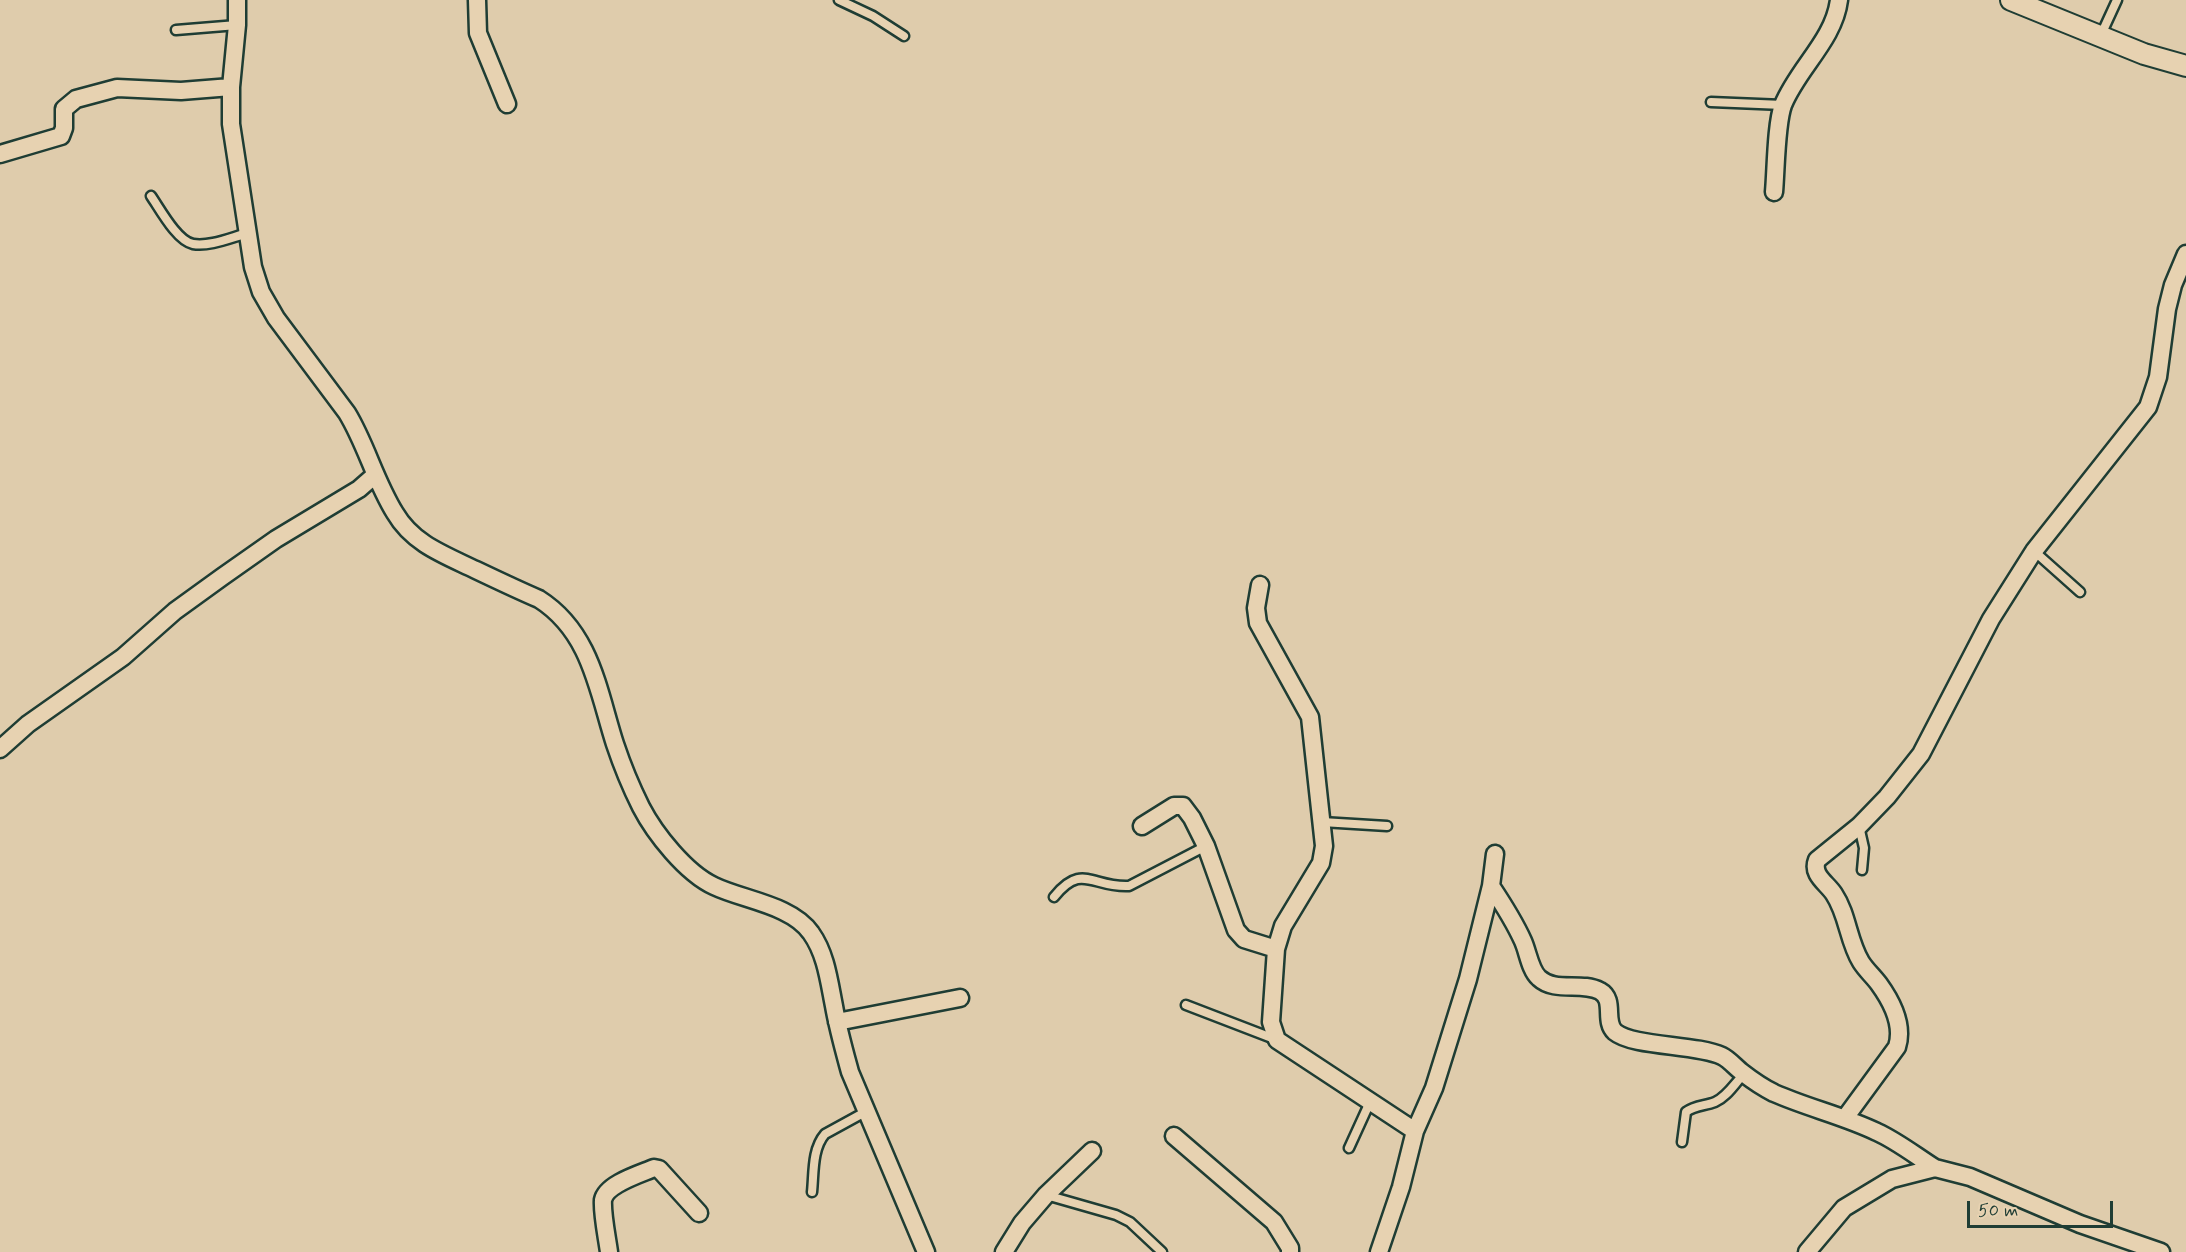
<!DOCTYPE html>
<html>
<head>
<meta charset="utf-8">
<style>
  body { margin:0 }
  #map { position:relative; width:2186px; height:1252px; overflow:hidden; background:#dfccac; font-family:Mynerve,sans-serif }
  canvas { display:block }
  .scale { position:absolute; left:1967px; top:1201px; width:146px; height:27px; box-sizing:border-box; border:3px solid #1f3d34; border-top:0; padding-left:8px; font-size:18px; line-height:21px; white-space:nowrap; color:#1f3d34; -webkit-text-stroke:4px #e7d2b1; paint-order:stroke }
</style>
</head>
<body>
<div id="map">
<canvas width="2186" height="1252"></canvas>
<div class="scale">50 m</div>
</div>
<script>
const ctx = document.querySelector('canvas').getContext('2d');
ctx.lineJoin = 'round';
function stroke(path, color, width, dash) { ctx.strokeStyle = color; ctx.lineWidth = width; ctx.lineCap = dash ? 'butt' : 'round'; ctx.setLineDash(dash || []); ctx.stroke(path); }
const service = new Path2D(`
  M839,0L873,16L904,36
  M176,30L237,25
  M2100,37L2117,0
  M1711,102L1783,105
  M151,196C160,209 177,241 193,244C210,247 232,237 248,233
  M2034,551L2080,592
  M1322,822L1387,826
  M1859,826L1864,848L1862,870
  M1054,897C1082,862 1092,888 1129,886L1206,846
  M1186,1005L1277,1040
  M1682,1142L1686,1112C1695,1105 1705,1106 1715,1102C1727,1097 1735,1083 1744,1074
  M1349,1148L1370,1102
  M812,1192C814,1173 812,1149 825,1134L867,1111
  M1046,1195L1116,1215L1130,1222L1162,1252`);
const minor = new Path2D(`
  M237,0V25L231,87V124L253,267L261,292L276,318L347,413C366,444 375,481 395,513C413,544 445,555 476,570C497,580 518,590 539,599C591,632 598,691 615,744C622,765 631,787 641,807C655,834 686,873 714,886C743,900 792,905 811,933C826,954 829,981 834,1006C838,1029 844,1050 850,1072L926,1252
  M477,0L478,33L507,104
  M0,154L61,136L64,128V109L76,99L117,88L181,91L231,87
  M1774,192C1776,170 1776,124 1783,105C1798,68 1834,40 1839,0
  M1260,585L1256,608L1258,623L1310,717L1324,846L1321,863L1283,926L1276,949L1271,1022L1277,1040L1415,1131
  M0,749L28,724L123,657L175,611L222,577L276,539L359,489L375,475
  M1142,826L1174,806H1183L1192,818L1206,846L1236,930L1244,939L1276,949
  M1491,886C1503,904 1514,921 1523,941C1528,952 1530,970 1539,978C1555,993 1581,981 1600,991C1616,1000 1603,1021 1615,1032C1633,1047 1697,1044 1722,1056C1730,1060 1736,1068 1743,1073C1752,1080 1764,1088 1774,1093C1808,1108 1844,1116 1877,1132C1897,1141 1916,1156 1935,1168
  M837,1022L960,998
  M1845,1118L1897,1047C1904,1025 1892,1002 1879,984C1873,976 1866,970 1861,962C1848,941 1848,915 1834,894C1827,883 1811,875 1817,860L1859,826L1887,797L1921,754L1991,619L2034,551L2148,407L2158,377L2167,309L2173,285L2186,254
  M1174,1136L1274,1222L1290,1248V1252
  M609,1252C607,1237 602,1214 603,1200C606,1184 640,1174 654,1168L659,1169L699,1213
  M1004,1252L1022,1223L1046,1195L1092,1151
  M1379,1252L1401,1187L1415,1131L1434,1088L1468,979L1491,886L1495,854
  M1807,1252L1844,1208L1892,1179L1935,1168L1970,1177L2080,1224L2161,1252`);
const tertiary = new Path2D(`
  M2011,0L2144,54L2186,66`);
stroke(service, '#1f3d34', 13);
stroke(minor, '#1f3d34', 21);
stroke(tertiary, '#1f3d34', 24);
stroke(service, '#e7d2b1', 8);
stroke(minor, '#e7d2b1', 16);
stroke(tertiary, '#e7d2b1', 20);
</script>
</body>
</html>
